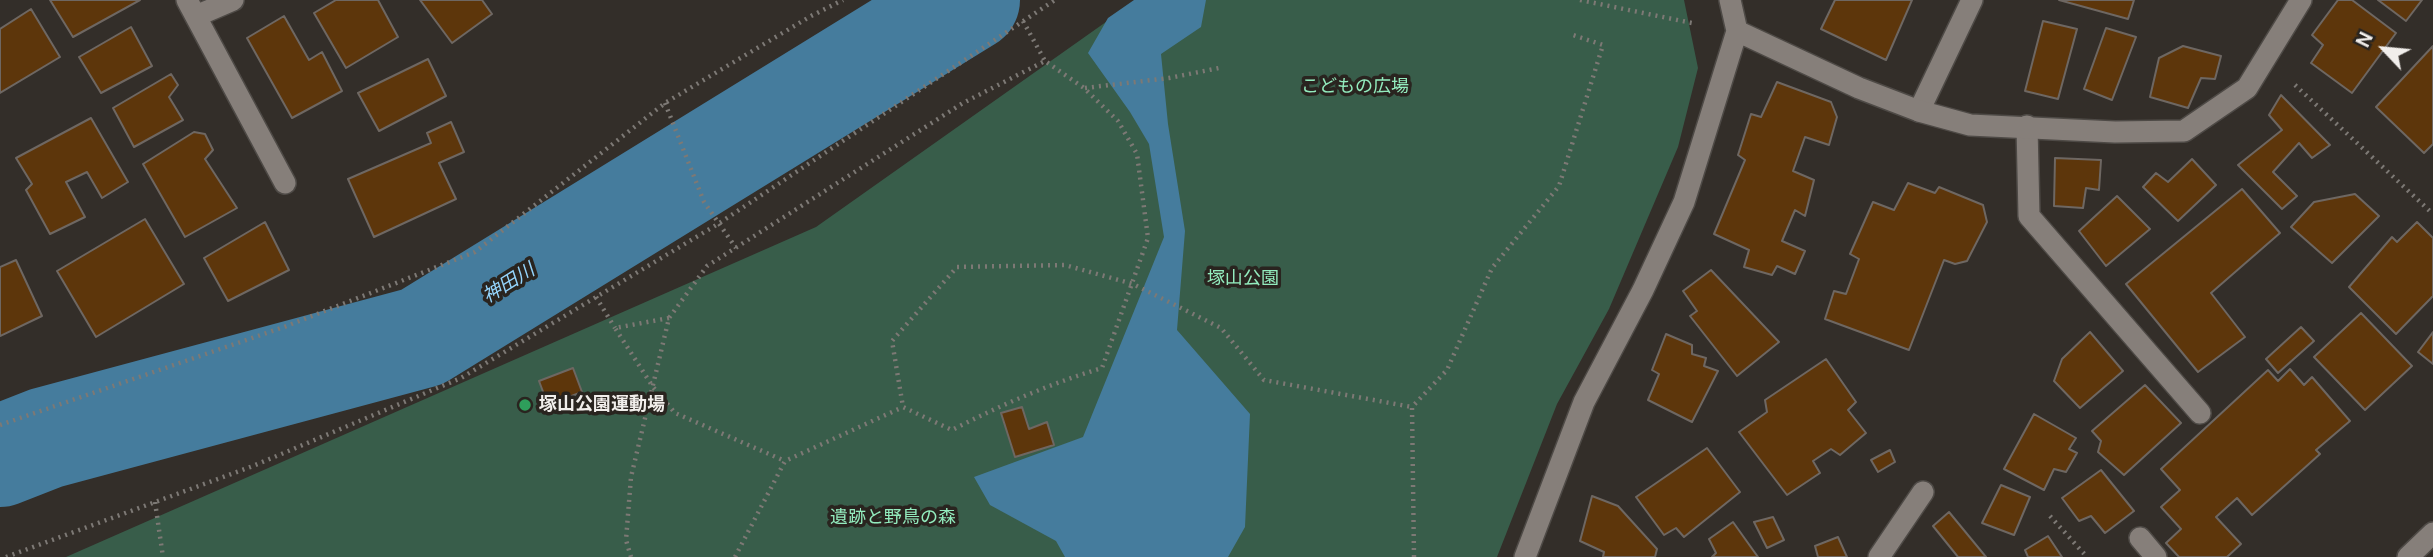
<!DOCTYPE html>
<html>
<head>
<meta charset="utf-8">
<style>
  body { margin:0 }
  #map { position:relative; width:2433px; height:557px; overflow:hidden; background:#332e29; font-family:"DM Sans",sans-serif }
  canvas { display:block }
  .north { position:absolute; left:2349px; top:14px; width:70px; height:70px; -webkit-text-stroke:5px #29241f; paint-order:stroke; rotate:296deg; font-size:19px; font-weight:700; line-height:28px; text-align:center; color:#f1eeeb }
  .north::after { content:''; display:block; margin:auto; width:24px; height:32px; background:#f1eeeb; clip-path:polygon(50% 0,100% 100%,50% 72%,0 100%) }
</style>
</head>
<body>
<div id="map">
<canvas width="2433" height="557"></canvas>
<div class="north">N</div>
</div>
<script>
const ctx = document.querySelector('canvas').getContext('2d');
ctx.lineJoin = 'round';
function fill(path, color) { ctx.fillStyle = color; ctx.fill(path, 'evenodd'); }
function stroke(path, color, width, dash) { ctx.strokeStyle = color; ctx.lineWidth = width; ctx.lineCap = dash ? 'butt' : 'round'; ctx.setLineDash(dash || []); ctx.stroke(path); }
function label(font, color, halo, rows, align = 'center') {
  ctx.font = font + ' "DM Sans","Noto Sans JP",sans-serif'; ctx.lineWidth = 7; ctx.setLineDash([]); ctx.textBaseline = 'middle'; ctx.strokeStyle = halo; ctx.fillStyle = color; for (const [text, x, y, turn = 0] of rows) {
    ctx.save(); ctx.translate(x, y); ctx.rotate((+turn || 0) * Math.PI / 180); ctx.textAlign = isNaN(turn) ? turn : align; if (halo) ctx.strokeText(text, 0, 0); ctx.fillText(text, 0, 0); ctx.restore();
  }
}
const green = new Path2D(`
  M1137,0H1684L1698,68L1678,147L1609,309L1557,404L1497,557H66L816,227Z`);
const water = new Path2D(`
  M1134,0H1206L1201,27L1161,54L1168,124L1185,231L1177,330L1250,414L1245,527L1228,557H1065L1056,541L990,505L974,477L1083,437L1164,237L1149,144L1130,112L1088,53L1108,18Z`);
const river = new Path2D(`
  M0,456L46,438L422,337L969,0`);
const building = new Path2D(`
  M50,0H140L73,37Z
  M336,0H378L398,37L346,68L314,13Z
  M420,0H482L492,14L452,43Z
  M1835,0H1912L1886,60L1821,29Z
  M2059,0H2134L2128,19Z
  M2338,0H2352L2396,33L2352,93L2311,63L2323,45L2312,35Z
  M2378,0H2422L2406,21Z
  M31,9L60,57L0,93V29Z
  M284,16L309,60L322,52L342,91L292,118L247,38Z
  M2043,21L2077,29L2058,99L2025,91Z
  M131,27L152,66L101,93L79,57Z
  M2106,28L2136,37L2112,100L2084,89Z
  M2183,46L2221,56L2215,79L2201,78L2188,108L2150,97L2159,58Z
  M2433,46V144L2424,153L2376,107Z
  M428,59L446,96L379,131L358,93Z
  M171,74L178,85L169,97L183,120L134,147L113,108Z
  M1777,82L1831,102L1837,117L1829,145L1805,137L1793,171L1814,180L1805,216L1795,210L1782,241L1805,251L1795,274L1777,266L1772,275L1744,267L1749,250L1714,234L1745,160L1738,155L1751,114L1761,117Z
  M2281,95L2330,145L2312,158L2299,143L2273,172L2297,196L2282,209L2238,165L2282,130L2269,115Z
  M91,118L128,182L102,198L87,172L66,182L85,217L50,234L26,190L32,184L16,158Z
  M451,122L464,152L439,163L456,199L374,237L348,179L431,143L427,133Z
  M194,132L205,134L213,150L205,159L237,208L185,237L143,164Z
  M2055,158L2101,160L2099,190L2086,188L2083,208L2054,206Z
  M2192,159L2216,185L2178,221L2143,187L2156,173L2168,182Z
  M1908,183L1935,193L1939,187L1983,205L1987,222L1967,261L1955,264L1944,260L1909,350L1825,319L1834,291L1846,294L1859,259L1850,254L1873,202L1894,210Z
  M2242,189L2280,233L2211,293L2245,337L2198,372L2126,284Z
  M2355,194L2379,216L2332,263L2291,227L2314,202Z
  M2117,196L2150,229L2106,266L2079,231Z
  M145,219L184,284L96,337L57,271Z
  M265,222L289,270L228,301L204,258Z
  M2417,222L2433,238V296L2396,334L2349,287L2392,237L2397,242Z
  M16,260L42,316L0,336V267Z
  M1711,270L1779,342L1737,376L1690,316L1697,311L1683,291Z
  M2361,313L2412,366L2365,410L2314,357Z
  M2301,327L2314,341L2278,373L2266,359Z
  M2090,332L2123,371L2080,408L2054,381L2062,359Z
  M2433,332V364L2418,352Z
  M1666,334L1692,345V354L1706,358L1704,366L1718,371L1692,422L1648,400L1659,374L1652,370Z
  M1826,359L1856,402L1848,410L1866,433L1840,455L1831,449L1813,461L1820,473L1787,495L1739,432L1767,412L1765,400Z
  M573,368L582,392L548,405L539,381Z
  M2290,369L2304,385L2312,377L2350,421L2316,450L2320,454L2252,515L2237,498L2216,517L2241,544L2227,557H2179L2166,543L2181,529L2161,507L2180,490L2161,469L2268,370L2278,381Z
  M2145,385L2181,423L2124,475L2098,452L2101,441L2092,431Z
  M1022,407L1029,429L1047,422L1054,445L1015,457L1001,413Z
  M2034,414L2076,438L2069,449L2077,453L2066,472L2054,469L2044,490L2004,469Z
  M1707,448L1740,492L1684,537L1676,528L1664,535L1636,497Z
  M1890,450L1895,462L1878,472L1871,460Z
  M2101,470L2134,511L2105,533L2091,516L2079,521L2062,498Z
  M2001,485L2030,497L2014,535L1982,523Z
  M1592,496L1618,506L1657,549L1655,557H1603L1604,552L1580,541Z
  M1949,512L1986,557H1958L1933,526Z
  M1773,517L1784,540L1767,548L1754,522Z
  M1733,522L1758,557H1712L1716,553L1709,539Z
  M2048,536L2062,557H2028L2025,550Z
  M1838,537L1847,557H1818L1815,546Z`);
const path = new Path2D(`
  M1580,0L1692,23
  M1023,21L1045,61
  M2295,85L2433,214
  M1085,88L1169,78L1219,68
  M665,103L704,202L736,248
  M596,297L615,328
  M669,318L615,328L653,387L675,413L785,461
  M0,425L284,327L475,252L665,103L811,16L843,0
  M155,502L163,557
  M2050,516L2087,557
  M6,557L253,466L461,378L718,224L1055,0
  M631,557L626,540L631,477L669,318L707,266L963,103L1045,61L1084,88L1118,121L1137,154L1148,238L1102,368C1049,384 1001,405 952,430L903,407L892,341L957,267L1065,265L1133,284L1221,328L1264,380L1412,407
  M735,557L785,461L903,407
  M1414,557L1412,407L1447,370L1492,268L1559,186L1603,45L1573,35`);
const service = new Path2D(`
  M1919,111L1972,0
  M2027,126L2029,216L2200,413
  M2140,538L2156,557`);
const minor = new Path2D(`
  M187,0L285,183
  M196,16L233,0
  M1737,31L1859,88L1919,111L1970,125L2115,132L2184,131L2247,88L2301,0
  M1525,557L1584,402L1643,290L1684,202L1737,31L1730,0
  M1879,557L1923,492
  M2408,557L2433,533`);
const markers = [
  [525,405,7,"#2e9e5b"]
];
const parkNames = [
  ["こどもの広場",1355,87],
  ["塚山公園",1243,279],
  ["遺跡と野鳥の森",893,518]
];
const poiNames = [
  ["塚山公園運動場",539,405]
];
const waterNames = [
  ["神田川",509,284,-32]
];
fill(green, '#385d4a');
fill(water, '#457c9d');
stroke(river, '#457c9d', 102);
fill(building, '#5d360b');
stroke(building, '#6e6762', 2);
stroke(service, '#4e4a46', 24);
stroke(minor, '#4e4a46', 24);
stroke(path, '#7d7975', 4.5, [2, 5]);
stroke(service, '#867f7a', 21);
stroke(minor, '#867f7a', 21);
for (const [x, y, r, color] of markers) { const dot = new Path2D(); dot.arc(x, y, r, 0, 2 * Math.PI); ctx.fillStyle = color; ctx.fill(dot); stroke(dot, '#29241f', 2.5); }
label('18px', '#93ecbe', '#29241f', parkNames);
label('bold 18px', '#f1eeeb', '#29241f', poiNames, 'left');
label('italic 19px', '#94d4fc', '#29241f', waterNames);
</script>
</body>
</html>
